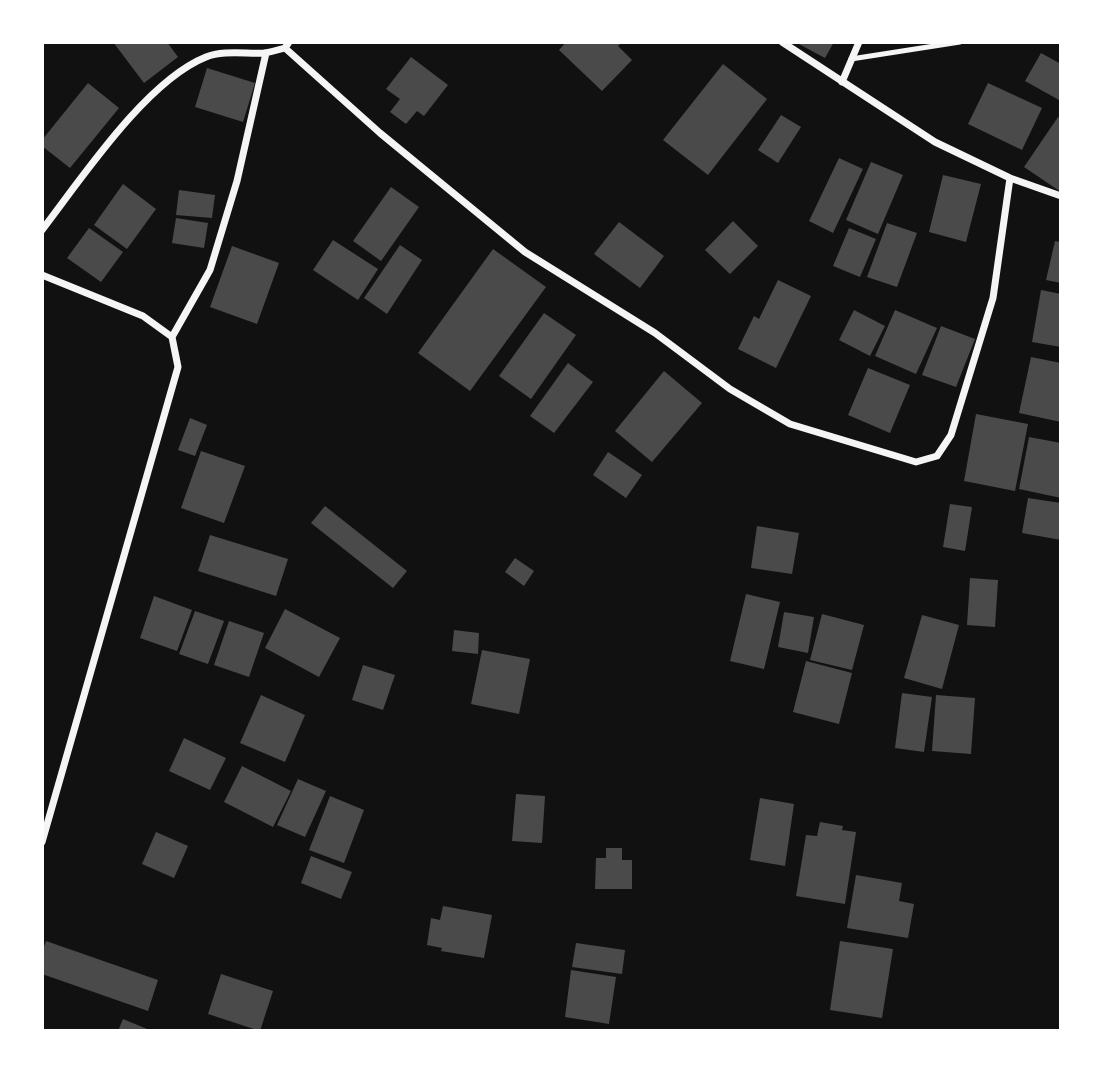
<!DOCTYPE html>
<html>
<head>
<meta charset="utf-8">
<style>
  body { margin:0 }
  #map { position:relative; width:1103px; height:1073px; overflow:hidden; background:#111; font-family:Raleway,sans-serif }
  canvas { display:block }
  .frame { position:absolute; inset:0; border:44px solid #fff; pointer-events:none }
</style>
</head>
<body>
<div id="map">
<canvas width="1103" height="1073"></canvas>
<div class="frame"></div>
</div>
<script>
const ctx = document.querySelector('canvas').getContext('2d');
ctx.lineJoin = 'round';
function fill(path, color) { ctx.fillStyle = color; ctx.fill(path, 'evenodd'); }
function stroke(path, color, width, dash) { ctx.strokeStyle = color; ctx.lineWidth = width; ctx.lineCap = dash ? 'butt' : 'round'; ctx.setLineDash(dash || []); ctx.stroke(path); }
const building = new Path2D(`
  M113,42H167L178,57L144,83Z
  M566,42H622L618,46L632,60L602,91L559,50Z
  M795,42H834L825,58Z
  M1041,53L1061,64V95L1059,100L1025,81Z
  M411,57L448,85L424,116L417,111L406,124L390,112L400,99L386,89Z
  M723,64L767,99L708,175L663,140Z
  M207,68L255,83L243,122L195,107Z
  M88,83L119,108L70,168L42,146V140Z
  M988,83L1042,108L1022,150L968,124Z
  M781,115L801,127L778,163L758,150Z
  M1058,117L1061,119V192L1024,167Z
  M839,158L863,169L833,233L809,221Z
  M871,162L903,175L878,234L846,220Z
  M943,175L981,184L966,242L929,232Z
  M123,184L156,209L127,249L94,225Z
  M391,187L419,207L381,261L353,241Z
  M179,190L215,195L212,218L176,215Z
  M176,218L208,223L204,248L172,243Z
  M733,221L758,246L730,274L705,250Z
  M619,222L664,256L640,288L594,254Z
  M887,223L917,233L897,287L867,277Z
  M89,228L123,252L101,282L67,258Z
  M849,228L876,239L860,277L833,266Z
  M333,240L378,269L358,300L313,270Z
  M1055,241L1061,242V283L1046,280Z
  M400,245L422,260L387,314L364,298Z
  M232,246L279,263L257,324L210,307Z
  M493,249L546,287L470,391L418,353Z
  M778,280L811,296L776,368L738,349L754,316L759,319Z
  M1041,290L1061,294V347L1032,342Z
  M854,310L885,326L870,356L839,340Z
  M895,310L937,328L916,374L875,356Z
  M544,313L576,335L531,399L499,376Z
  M941,326L975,339L956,387L922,375Z
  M1031,357L1061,363V422L1019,413Z
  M568,363L593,382L554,433L530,416Z
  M868,368L910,385L890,433L848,415Z
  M664,371L702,403L652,462L615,431Z
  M976,414L1028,424L1015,491L964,481Z
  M190,418L207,425L195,456L178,450Z
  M1029,437L1061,443V498L1019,489Z
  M201,451L245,466L224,523L181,508Z
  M608,452L642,475L626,498L593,475Z
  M1028,498L1061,503V540L1022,533Z
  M950,504L972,507L965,551L943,547Z
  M325,506L407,571L393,588L311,523Z
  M757,526L799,533L792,574L751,568Z
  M210,535L288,559L276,596L198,571Z
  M515,558L534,571L524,586L505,572Z
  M970,578L998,580L995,627L967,625Z
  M746,594L780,602L764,669L730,661Z
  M154,596L192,610L177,651L140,638Z
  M285,609L340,638L319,677L265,648Z
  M195,611L224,621L208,664L179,654Z
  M784,612L814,617L808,653L778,647Z
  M822,614L864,625L852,670L810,660Z
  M922,615L959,625L942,689L904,678Z
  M229,621L264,633L249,677L214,665Z
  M454,630L479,633L478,654L452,651Z
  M482,650L530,659L519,714L471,704Z
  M806,661L852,673L839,724L793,712Z
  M363,665L395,675L383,710L352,700Z
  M902,693L932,697L924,752L895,748Z
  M261,695L305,715L285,762L240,743Z
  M936,695L975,698L971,754L932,751Z
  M184,738L226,758L210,790L169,771Z
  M242,766L291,791L273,827L224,802Z
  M298,779L326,791L305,837L277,825Z
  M516,794L545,796L542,843L512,841Z
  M330,796L364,810L344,863L309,850Z
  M760,798L794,804L785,866L750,860Z
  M820,822L843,826L842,830L856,832L845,904L796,896L806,835L817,836Z
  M156,832L188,846L174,878L142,864Z
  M606,848H622V860H632V889H595L596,858H606Z
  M311,856L352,872L341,899L301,883Z
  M856,875L902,883L899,901L914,904L908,938L847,928Z
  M443,906L492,915L484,958L441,951L442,948L427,945L431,918L440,920Z
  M46,941L158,980L148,1011L42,974V952Z
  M840,941L893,949L882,1018L830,1010Z
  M576,943L625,950L622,974L572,967Z
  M571,970L616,977L609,1024L565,1017Z
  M221,974L273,991L260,1031L208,1014Z
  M123,1019L152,1031H118Z`);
const service = new Path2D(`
  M851,59L960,42`);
const minor = new Path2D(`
  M782,42L935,142L1010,178L1061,196
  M285,48L380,133L525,252L655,333L730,389L790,424L916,462L937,456L951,435L993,298L1010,178
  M842,82L859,42
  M42,230C82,178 146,81 206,57C223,50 246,54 264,53C271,52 278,50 285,48L289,42
  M42,275L143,316L172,337L178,367L42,842
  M172,337L210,270L237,181L266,53`);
fill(building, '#4a4a4a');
stroke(service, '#f5f5f5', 5);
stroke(minor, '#f5f5f5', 7);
</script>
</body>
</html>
